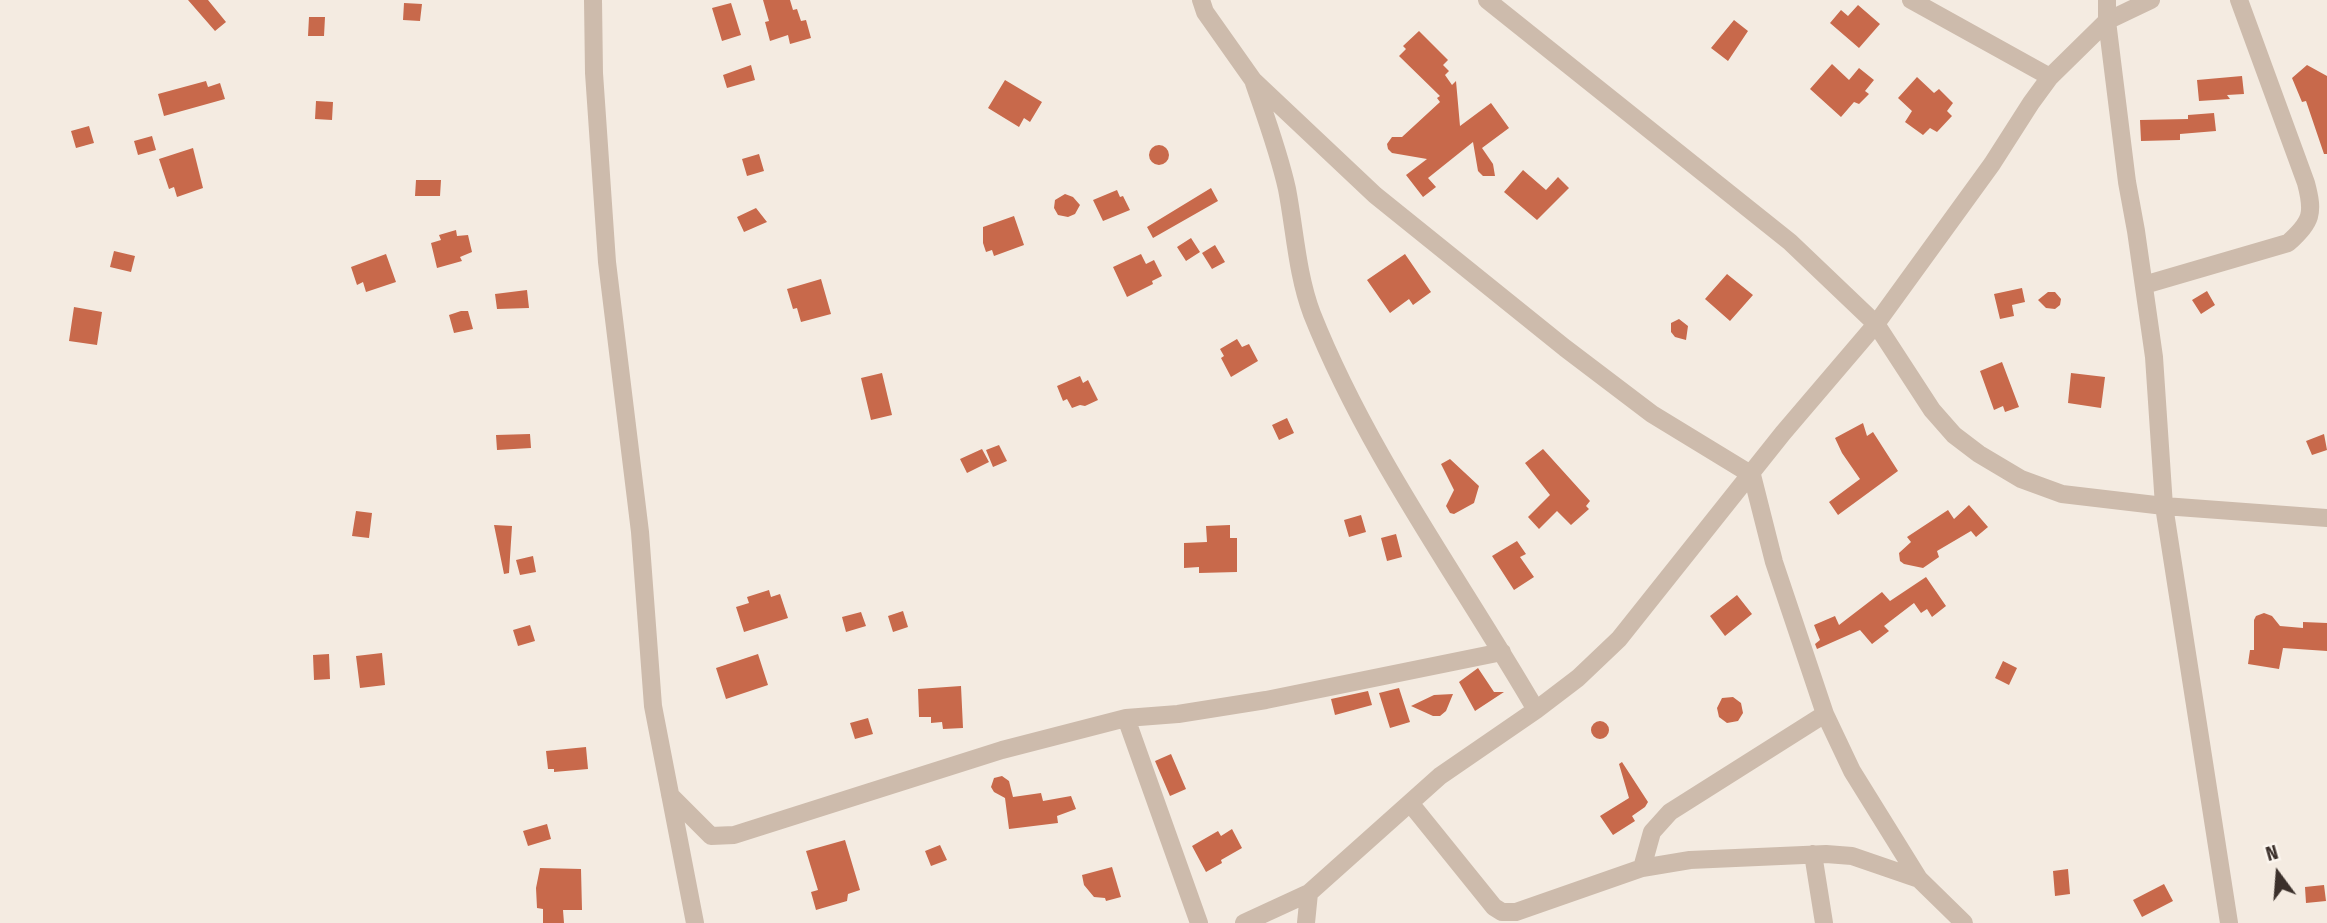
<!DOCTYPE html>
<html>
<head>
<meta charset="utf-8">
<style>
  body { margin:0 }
  #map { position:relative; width:2327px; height:923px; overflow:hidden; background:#f4ebe1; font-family:"Fira Sans Condensed",sans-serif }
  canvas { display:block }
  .north { position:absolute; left:2243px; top:839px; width:70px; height:70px; -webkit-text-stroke:5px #fbf5ee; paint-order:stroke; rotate:344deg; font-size:19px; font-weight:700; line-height:28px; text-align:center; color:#3b302b }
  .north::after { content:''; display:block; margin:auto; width:24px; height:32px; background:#3b302b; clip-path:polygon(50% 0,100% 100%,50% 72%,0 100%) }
</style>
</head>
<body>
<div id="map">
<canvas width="2327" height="923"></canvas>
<div class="north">N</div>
</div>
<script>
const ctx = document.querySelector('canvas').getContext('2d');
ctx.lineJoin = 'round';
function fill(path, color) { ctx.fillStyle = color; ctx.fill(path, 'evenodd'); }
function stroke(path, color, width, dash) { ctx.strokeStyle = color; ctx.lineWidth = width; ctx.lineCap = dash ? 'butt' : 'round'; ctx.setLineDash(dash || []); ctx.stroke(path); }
const building = new Path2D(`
  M188,0H208L226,22L215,31Z
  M763,0H790L793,10L797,9L801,21L806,20L811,38L790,44L788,35L770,41L765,22L769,21Z
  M404,3L422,4L420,21L403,20Z
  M731,3L741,35L722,41L712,8Z
  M1858,5L1880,24L1859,48L1830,23L1841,10L1848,16Z
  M309,17H325L324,36H308Z
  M1734,20L1748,31L1728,61L1711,48Z
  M1419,31L1448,60L1443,65L1449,71L1445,75L1452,85L1456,81L1460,126L1491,103L1509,128L1482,148L1493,164L1495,176H1483L1478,171L1473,142L1428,178L1436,187L1423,197L1406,175L1427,159L1392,153L1388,149L1387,144L1392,137H1402L1440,102L1437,98L1440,96L1399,56L1406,49L1403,46Z
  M1832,64L1849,80L1859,68L1874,80L1865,91L1869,94L1859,104L1854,102L1841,117L1810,89Z
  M751,65L755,80L727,88L723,75Z
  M2307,65L2327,76V154H2324L2306,101L2302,102L2292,78Z
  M2242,76L2244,94L2227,95L2230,99L2199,101L2197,80Z
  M1917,77L1934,93L1939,89L1953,103L1947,111L1952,116L1937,132L1930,128L1923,135L1905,122L1912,111L1898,98Z
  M1005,80L1042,102L1030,122L1024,118L1019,127L988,108Z
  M206,81L208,87L220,83L225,99L164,116L158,94Z
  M316,101L333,102L332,120L315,119Z
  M2214,113L2216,131L2180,134V140L2141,141L2140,120L2188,119V115Z
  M89,126L94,143L76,148L71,131Z
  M152,136L156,150L138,155L134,141Z
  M1149 155a10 10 0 1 1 20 0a10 10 0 1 1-20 0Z
  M193,148L203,188L177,197L174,187L169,189L159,159Z
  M759,154L764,171L747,176L742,159Z
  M1523,170L1546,190L1558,177L1569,188L1537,220L1504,192Z
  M416,180H441L440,196H415Z
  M1211,188L1218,201L1153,238L1147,227Z
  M1117,190L1120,197L1123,196L1130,210L1103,221L1093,200Z
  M1065,194L1073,197L1080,205L1075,214L1068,217L1058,215L1054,208L1055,200Z
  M756,208L767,222L744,232L737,217Z
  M1014,216L1024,245L994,256L992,250L986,252L983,243V227Z
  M456,230L457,236L468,235L472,252L460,257L462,261L437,268L431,243L441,240L439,235Z
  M1191,238L1200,252L1186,261L1177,247Z
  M1215,245L1225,262L1212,269L1202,253Z
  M114,251L135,256L131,272L110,267Z
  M386,254L396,282L366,292L363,282L357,285L351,267Z
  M1141,254L1146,264L1154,260L1162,276L1152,281L1153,284L1127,297L1113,267Z
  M1405,254L1431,292L1413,305L1409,299L1390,313L1367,280Z
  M1727,274L1753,295L1730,321L1705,299Z
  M821,279L831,314L801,322L797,308L793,309L787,289Z
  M2022,288L2025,302L2012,305L2014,316L2000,319L1994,294Z
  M527,290L529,308L497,309L495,294Z
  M2207,291L2215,305L2201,314L2192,300Z
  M2048,292H2055L2061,299L2060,305L2055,309L2046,308L2038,300Z
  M74,307L102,312L97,345L69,341Z
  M461,311H468L473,329L454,333L449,315Z
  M1679,319L1688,326L1686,340L1675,337L1671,332V323Z
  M1237,339L1242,347L1249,344L1258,361L1231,377L1221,358L1224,356L1220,349Z
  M2002,362L2019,407L2005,412L2003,406L1994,410L1980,371Z
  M882,373L892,415L871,420L861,378Z
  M2071,373L2105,377L2101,408L2068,403Z
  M1080,376L1083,383L1088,380L1098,400L1085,406L1080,405L1072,408L1067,399L1063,401L1057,386Z
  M1287,418L1294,433L1279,440L1272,425Z
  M1863,423L1867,436L1873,432L1898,471L1838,515L1829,502L1860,479L1842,453L1835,438Z
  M530,434L531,448L497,450L496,435Z
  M2324,434L2327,450L2312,455L2306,441Z
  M999,445L1007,461L993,467L986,450Z
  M982,449L989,462L967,473L960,459Z
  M1543,449L1590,501L1586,506L1589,509L1571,525L1557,511L1539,529L1528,517L1550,495L1525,463Z
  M1450,459L1479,486L1474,503L1454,514L1450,513L1446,506L1454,490L1441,464Z
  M1969,505L1988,527L1976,537L1971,531L1937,551L1939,557L1923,568L1904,564L1900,561L1899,553L1911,542L1907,537L1948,510L1954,519Z
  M356,511L372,513L369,538L352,536Z
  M1361,515L1366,532L1349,537L1344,520Z
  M494,525L512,526L509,573L504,574Z
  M1230,525V538H1237V572L1199,573V567L1184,568V543L1207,542L1206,526Z
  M1396,534L1402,557L1387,561L1381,538Z
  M1517,541L1526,554L1520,557L1534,577L1514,590L1492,556Z
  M533,556L536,572L520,575L516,560Z
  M1926,577L1946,606L1932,617L1927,609L1921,613L1914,603L1884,626L1889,631L1872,644L1860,630L1817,649L1815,644L1820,640L1814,625L1835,616L1839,625L1882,592L1890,601Z
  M769,590L771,597L780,594L788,618L744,632L736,607L749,603L747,597Z
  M1737,595L1752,614L1725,636L1710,616Z
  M903,611L908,627L893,632L888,616Z
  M861,612L866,626L846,632L842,617Z
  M2264,613L2272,616L2280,626L2303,628V622L2327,623V651L2283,648L2279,669L2248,664L2250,650H2254V620L2256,616Z
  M530,625L535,641L518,646L513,630Z
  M382,653L385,685L360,688L356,656Z
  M329,654L330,679L314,680L313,655Z
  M758,654L768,685L726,699L716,668Z
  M2003,661L2017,668L2009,685L1995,678Z
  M1478,668L1494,692H1504L1475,711L1459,682Z
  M961,686L963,728L943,729L942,722L931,723V717H919L918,689Z
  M1399,688L1410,722L1390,728L1379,693Z
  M1368,691L1372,705L1335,715L1331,699Z
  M1453,694L1446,711L1440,716H1433L1411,706L1434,695Z
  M1733,697L1741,703L1743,713L1738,721L1727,723L1719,717L1717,708L1722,698Z
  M868,718L873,734L855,739L850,723Z
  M1591 730a9 9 0 1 1 18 0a9 9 0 1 1-18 0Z
  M586,747L588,769L554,772V769H548L546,751Z
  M1171,754L1186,789L1170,796L1155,761Z
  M1622,762L1648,802L1645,807L1632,816L1635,821L1613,835L1600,816L1629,798L1619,764Z
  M1002,776L1009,781L1013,797L1041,793L1043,801L1071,796L1076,809L1057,816L1058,823L1009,829L1005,798L994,792L991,787L994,778Z
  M547,824L551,839L528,846L523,831Z
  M1232,829L1242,848L1221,860L1222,863L1206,872L1192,846L1218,831L1221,836Z
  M845,840L860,890L848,894L847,901L816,910L811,892L818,890L806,851Z
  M940,845L947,860L931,866L925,851Z
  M1112,867L1121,897L1106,901L1105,898L1094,897L1084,885L1082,875Z
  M540,868L581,869L582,910H563L564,923H543V909L537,908L536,888Z
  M2068,869L2070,894L2055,896L2053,871Z
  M2164,884L2173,901L2142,917L2133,900Z
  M2324,885L2326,901L2306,903L2305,887Z`);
const minor = new Path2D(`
  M593,0L594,73L607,262L640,532L653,706L695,923
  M1201,0L1205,12L1253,80L1375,195L1565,348L1652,414L1752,475L1774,562L1825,714L1852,771L1919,879L1964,923
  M1487,0L1790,242L1876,324L1932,410L1954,435L1979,454L2021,479L2062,494L2164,506L2327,518
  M1911,0L2050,77
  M2107,0V21L2127,182L2136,231L2154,357L2164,506L2229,923
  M1254,83C1266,118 1279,153 1287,189C1295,231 1297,274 1312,314C1368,455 1460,579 1536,710
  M2144,285L2288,243C2312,222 2314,213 2306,183L2239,0
  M1126,718L1199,923
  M670,795L711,836L734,835L1002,750L1126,718L1178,714L1266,700L1502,652
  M1410,803L1494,907L1502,912H1516L1642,868L1690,860L1826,854L1852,856L1919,879
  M1813,854L1824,923
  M1642,868L1652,832L1670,812L1825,714
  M1244,923L1309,893L1440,776L1536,710L1578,678L1619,639L1783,433L1876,324L1992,164L2031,103L2050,77L2107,21L2151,0
  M1306,923L1309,893`);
fill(building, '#c8694b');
stroke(minor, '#cdbbac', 18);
</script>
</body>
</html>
